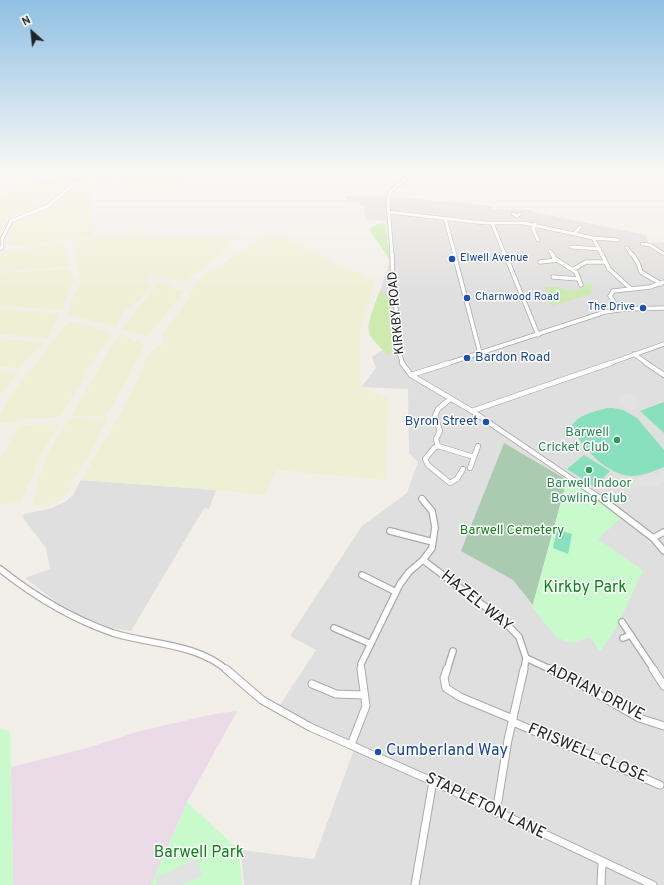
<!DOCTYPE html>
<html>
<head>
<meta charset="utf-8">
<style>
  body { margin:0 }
  #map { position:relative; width:664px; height:885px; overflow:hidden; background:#f2efe9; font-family:Overpass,sans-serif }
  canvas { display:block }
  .north { position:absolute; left:12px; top:12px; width:40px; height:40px; -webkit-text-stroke:3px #fff; paint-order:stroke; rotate:333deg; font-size:11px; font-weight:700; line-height:16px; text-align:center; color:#222 }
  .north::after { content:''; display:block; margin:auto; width:14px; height:18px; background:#222; clip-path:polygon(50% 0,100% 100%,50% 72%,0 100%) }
</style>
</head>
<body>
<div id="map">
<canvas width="664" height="885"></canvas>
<div class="north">N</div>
</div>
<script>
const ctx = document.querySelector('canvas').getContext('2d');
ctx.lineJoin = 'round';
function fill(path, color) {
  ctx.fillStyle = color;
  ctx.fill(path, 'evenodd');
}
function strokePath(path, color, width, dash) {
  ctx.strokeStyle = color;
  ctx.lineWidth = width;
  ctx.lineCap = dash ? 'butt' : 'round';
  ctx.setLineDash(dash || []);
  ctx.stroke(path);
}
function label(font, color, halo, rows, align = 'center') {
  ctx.font = font + ' Overpass,sans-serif';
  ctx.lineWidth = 3;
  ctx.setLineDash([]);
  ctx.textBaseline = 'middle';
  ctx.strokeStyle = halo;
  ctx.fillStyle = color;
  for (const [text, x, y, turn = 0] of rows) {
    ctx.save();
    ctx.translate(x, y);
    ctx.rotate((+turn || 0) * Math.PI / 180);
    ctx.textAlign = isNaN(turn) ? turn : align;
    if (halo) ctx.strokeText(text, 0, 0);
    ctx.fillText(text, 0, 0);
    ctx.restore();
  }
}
const residential = new Path2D(`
  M346,196H386L492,206L493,209L530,210L534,212L646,235L648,243L651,244L664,242V885H244L241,850L314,859L356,744L309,723L280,705L316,650L290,636L362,526L407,493L418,462L409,453L408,389L361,387L376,368L372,357L383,350L370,336L368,327L390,261L386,221L366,220L364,206L360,205V202L346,201Z
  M81,480L216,490L209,509L204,508L131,631L112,628L81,616L59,604L25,578L50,569L46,548L23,518L24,514L52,508L65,502L73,495Z`);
const industrial = new Path2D(`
  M237,711L187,802L151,885H13L11,767L87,748L140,731L214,714Z`);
const farmland = new Path2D(`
  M0,169H65L58,173L32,178L0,176Z
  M90,169H192L184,175L179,184L121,183L113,181L121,173L114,172L120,174L107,182L75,181Z
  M80,172H84L57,196L40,207L11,217L4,223L0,236V200L21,185L33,181Z
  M74,188L92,189L93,233L91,236L31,246H11L8,243L9,233L13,223L19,219L51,207Z
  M165,236H240L207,266L184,281L158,278L151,276L147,277V282L151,286L142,297L122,313L116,327L69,314L73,297L81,281L74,252L73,242L92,239Z
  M264,237H281L375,281L360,332L361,387L388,398L386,480L277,470L264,495L216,490L81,480L117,419L135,385L149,354L164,343L162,335L164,331L180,311L201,277Z
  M64,243L70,267L0,271V252Z
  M70,269L74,278L62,310L0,306V273Z
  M158,283L170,285L172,288L183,292L148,336L121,330Z
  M0,309L32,312L60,313L47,339L0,334Z
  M68,322L82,324L110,332L111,334L89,367L84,371L85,376L60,417L24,419L9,423L0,422V415L11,395Z
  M119,334L145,345L106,417L71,416Z
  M0,339L44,342L19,368L0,367Z
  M0,371L19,373L0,395Z
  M70,418L107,420L88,457L74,478L70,490L62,499L47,506L33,505L37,483L47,456L54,442Z
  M55,424L58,426L40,456L21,502L0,505V458L19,426L21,425Z`);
const grass = new Path2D(`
  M385,223L390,260L369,229L377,224Z
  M585,284H592L591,294L552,306L544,287H563L564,290C572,291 578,291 585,286Z
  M379,292L389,295L397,338L390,356C359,330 368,327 379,292Z`);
const cemetery = new Path2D(`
  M504,443L567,480L533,605L513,580L461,551Z`);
const park = new Path2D(`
  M567,480L603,501L622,517L598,539L643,570L616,629L600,652L590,637L571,643L556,637L532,607Z
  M0,728L10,732L13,885H0Z
  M187,802L239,850L242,885H151Z`);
const pitch = new Path2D(`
  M664,402V433L640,411Z
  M608,408H613L623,410L637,418L664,450V467C654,471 645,475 634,476C609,477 581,448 572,426C577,415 596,411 608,408Z
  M584,455L610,471L595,487L567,469Z
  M557,530L572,534L568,554L553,548Z`);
const parking = new Path2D(`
  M629,392L643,406L633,409H627L617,398Z
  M664,470V483L657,486H644L638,489L625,479L656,475Z
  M197,858L202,876L182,885H157L156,878Z`);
const minorFar4 = new Path2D(`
  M388,212L485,223H524L593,238L618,240
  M513,214L517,216L520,214
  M445,218L455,255
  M492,223L505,255
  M535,224L533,229L538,240
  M574,234L580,227
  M593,238L602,255
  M642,244L650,245L664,254
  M571,247L600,249
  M627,248L632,255
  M0,249L2,248V239L11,221L48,206L77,181
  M550,251L553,255
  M392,255L388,203L390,192L411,173L404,169`);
const minorFar3 = new Path2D(`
  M392,254L393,291L398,320V350L403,364
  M454,254L480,353
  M505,254L538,335
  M552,254L554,258L576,272L581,285
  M602,254L609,269L631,289
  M632,254L638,263L641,272L661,284
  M540,262L558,260
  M574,269L586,262H605
  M553,277L579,279
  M619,310L610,296L613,291L650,287L664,282
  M634,354L648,364
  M446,364L605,312L625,309L664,308
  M608,364L664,344`);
const minorFar2 = new Path2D(`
  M402,363L411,375L472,411L603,500
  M646,363L664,375
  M411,375L449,363
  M472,411L611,363
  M438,446L434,448L425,459L428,465L450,483L457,479L463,469
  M438,446L436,439L440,431L435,416L438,409L450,399
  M438,446L474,457L478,446
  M470,468L474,457
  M422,498L423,500`);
const minorFar1 = new Path2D(`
  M602,499L653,538L664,551
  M390,531L433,542
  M653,538L664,532
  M423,560L503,620L519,637L526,658L524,670
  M0,569C34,596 72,619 113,633C152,645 195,643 227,670
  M362,575L396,592
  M622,622L654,670
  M334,628L371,644
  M623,638L631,635
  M526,658L552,670
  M361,670V664L400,584L409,572L423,560L432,548L435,527L432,511L422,499
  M447,670L453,651`);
const minor = new Path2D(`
  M226,669L262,700L310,727L434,782L653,885
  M447,669L444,678L446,688L460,697L513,719
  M550,669L582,685L639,718L664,726
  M653,669L664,686
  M312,684L336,694L364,695
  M513,722L660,785
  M351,745L366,706L361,669
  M496,813L508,740L524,669
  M415,885L433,781
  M601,885L602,863`);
const markers = [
  [452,259,4,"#1a4fb4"],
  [467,298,4,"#1a4fb4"],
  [643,308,4,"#1a4fb4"],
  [467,358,4,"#1a4fb4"],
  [486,422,4,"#1a4fb4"],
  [617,440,4,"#2e9e5b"],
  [589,470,4,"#2e9e5b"],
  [378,752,4,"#1a4fb4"]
];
const farTransitnames = [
  ["Elwell Avenue",460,259],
  ["Charnwood Road",475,298],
  ["The Drive",635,308,"right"]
];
const streetNames = [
  ["KIRKBY ROAD",397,313,-95]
];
const transitNames = [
  ["Bardon Road",475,358],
  ["Byron Street",478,422,"right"]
];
const leisureNames = [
  ["Barwell",609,433],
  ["Cricket Club",609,448],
  ["Barwell Indoor",589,484,"center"],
  ["Bowling Club",589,499,"center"]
];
const parkNames = [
  ["Barwell Cemetery",512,531]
];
const nearParknames = [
  ["Kirkby Park",585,589],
  ["Barwell Park",199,854]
];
const nearStreetnames = [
  ["HAZEL WAY",476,602,39],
  ["ADRIAN DRIVE",595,693,27],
  ["FRISWELL CLOSE",587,754,23],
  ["STAPLETON LANE",485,807,26]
];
const nearTransitnames = [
  ["Cumberland Way",386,752]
];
fill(residential, '#e0dfdf');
fill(industrial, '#ebdbe8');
fill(farmland, '#eef0d5');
fill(grass, '#cdebb0');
fill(cemetery, '#aacbaf');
fill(park, '#c8facc');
fill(pitch, '#88e0be');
fill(parking, '#e2e2e2');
strokePath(minorFar4, '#a9a9a9', 4);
strokePath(minorFar3, '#a9a9a9', 5);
strokePath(minorFar2, '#a9a9a9', 6);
strokePath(minorFar1, '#a9a9a9', 8);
strokePath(minor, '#a9a9a9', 9);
strokePath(minorFar4, '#fff', 3);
strokePath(minorFar3, '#fff', 3.5);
strokePath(minorFar2, '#fff', 4.5);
strokePath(minorFar1, '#fff', 5.5);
strokePath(minor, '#fff', 7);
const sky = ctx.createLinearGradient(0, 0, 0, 293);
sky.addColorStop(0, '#8fc0e4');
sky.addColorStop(0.58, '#f9f8f5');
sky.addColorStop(1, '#f9f8f500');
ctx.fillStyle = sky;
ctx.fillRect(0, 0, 664, 293);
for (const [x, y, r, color] of markers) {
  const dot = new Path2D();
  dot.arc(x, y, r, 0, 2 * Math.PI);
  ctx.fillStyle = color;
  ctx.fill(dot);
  strokePath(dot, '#fff', 1.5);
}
label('11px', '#164399', '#fff', farTransitnames, 'left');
label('13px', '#222', '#fff', streetNames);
label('13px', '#164399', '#fff', transitNames, 'left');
label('13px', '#27864d', '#fff', leisureNames, 'right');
label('13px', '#0c8416', '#fff', parkNames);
label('16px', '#0c8416', '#fff', nearParknames);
label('16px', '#222', '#fff', nearStreetnames);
label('16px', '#164399', '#fff', nearTransitnames, 'left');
</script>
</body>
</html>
